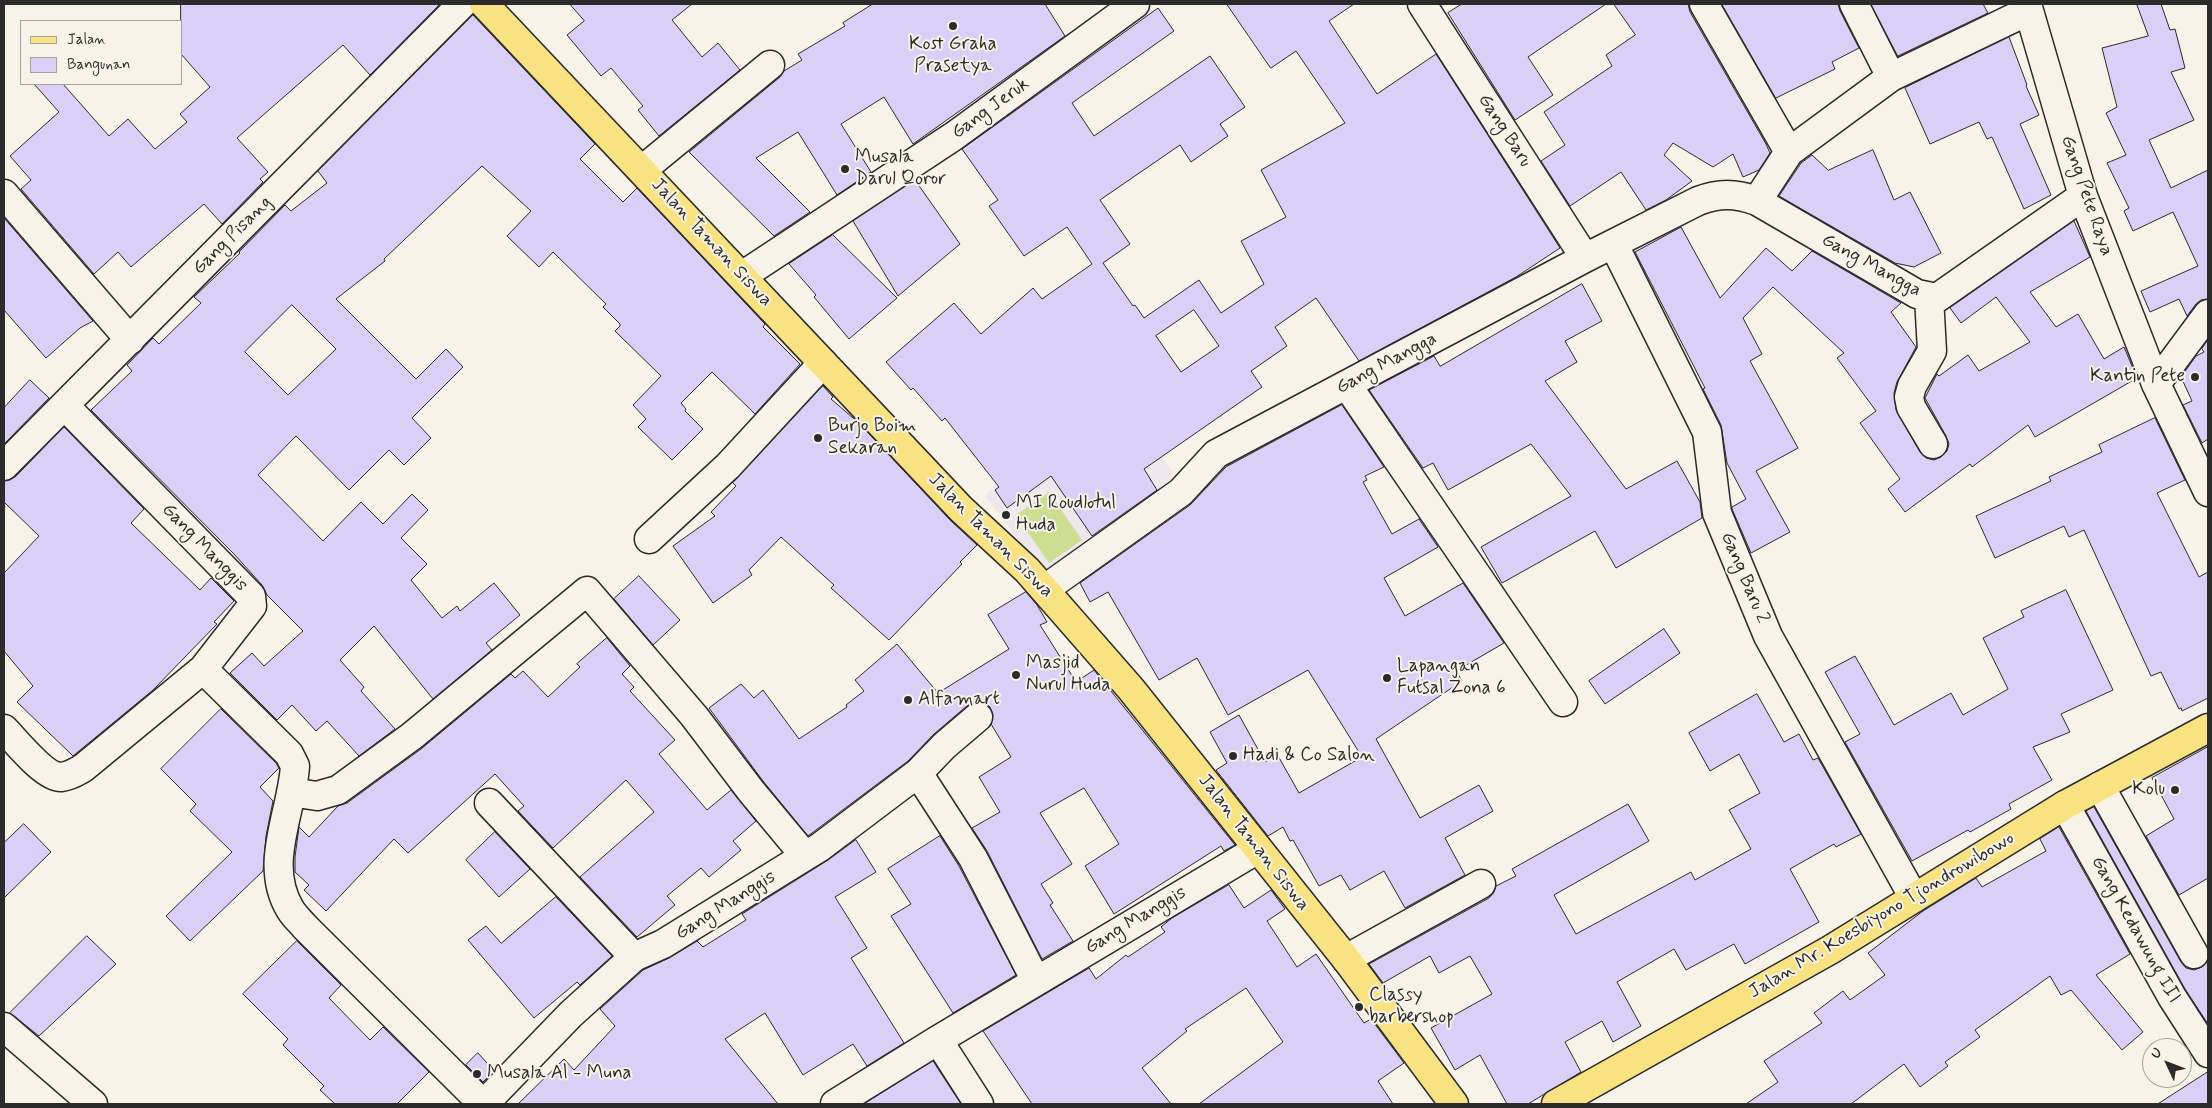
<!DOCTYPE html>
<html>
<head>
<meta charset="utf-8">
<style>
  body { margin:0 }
  #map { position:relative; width:2212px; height:1108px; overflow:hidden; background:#f7f3e8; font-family:Mynerve,sans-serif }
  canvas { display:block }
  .frame { position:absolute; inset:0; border:5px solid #2b2b2b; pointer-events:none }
  .legend { position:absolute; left:20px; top:20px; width:162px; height:65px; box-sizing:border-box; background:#f7f3e8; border:1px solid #a5a39c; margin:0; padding:6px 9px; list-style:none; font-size:15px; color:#2b2b2b }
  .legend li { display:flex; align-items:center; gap:10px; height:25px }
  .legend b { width:25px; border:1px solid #a5a39c }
  .north { position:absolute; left:2142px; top:1038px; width:50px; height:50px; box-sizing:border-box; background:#f7f3e8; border:1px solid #a5a39c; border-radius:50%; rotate:313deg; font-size:14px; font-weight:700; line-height:20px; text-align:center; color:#2b2b2b }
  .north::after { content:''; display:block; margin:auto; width:18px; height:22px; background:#2b2b2b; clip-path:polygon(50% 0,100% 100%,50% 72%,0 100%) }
</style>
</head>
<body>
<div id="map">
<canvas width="2212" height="1108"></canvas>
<div class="frame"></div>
<ul class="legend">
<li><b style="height:6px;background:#f8e281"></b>Jalan</li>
<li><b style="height:14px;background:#dacff7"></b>Bangunan</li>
</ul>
<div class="north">U</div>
</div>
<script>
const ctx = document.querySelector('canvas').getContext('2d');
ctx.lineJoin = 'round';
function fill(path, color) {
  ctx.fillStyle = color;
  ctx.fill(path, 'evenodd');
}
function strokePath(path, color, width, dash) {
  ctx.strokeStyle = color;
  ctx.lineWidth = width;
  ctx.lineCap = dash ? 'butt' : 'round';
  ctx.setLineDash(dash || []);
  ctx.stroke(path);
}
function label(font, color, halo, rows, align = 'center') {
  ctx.font = font + ' Mynerve,sans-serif';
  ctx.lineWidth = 4;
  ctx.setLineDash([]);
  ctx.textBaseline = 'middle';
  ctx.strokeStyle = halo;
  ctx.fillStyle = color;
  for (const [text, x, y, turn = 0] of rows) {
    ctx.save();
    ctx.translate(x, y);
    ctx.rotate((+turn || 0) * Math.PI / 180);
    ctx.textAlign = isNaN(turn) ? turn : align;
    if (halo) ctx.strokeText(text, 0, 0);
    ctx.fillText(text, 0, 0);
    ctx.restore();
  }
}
const built = new Path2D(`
  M1119,397L1174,473L1149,509L1047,580L985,495L1050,443Z`);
const green = new Path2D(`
  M1049,492L1082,540L1049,563L1016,515Z`);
const building = new Path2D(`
  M181,4H440L370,75L343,45L237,138L268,172L260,179L263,182L222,224L204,204L131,267L118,252L94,274L21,189L31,180L10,156L59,112L34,84H63L109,136L128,119L155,149L187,122L180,114L210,87L181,54Z
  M570,4H692L672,20L702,57L718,43L740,70L659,136L638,110L643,106L611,68L601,76L567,35L584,21Z
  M873,4H1045L1065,36L913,144L884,97L841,124L871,172L837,195L798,132L756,158L810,212L774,236L689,152L780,77L784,71L802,60L798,54L845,26L843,23Z
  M1227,4H1354L1329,21L1377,94L1436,54L1560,248L1516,277L1359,361L1316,298L1275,327L1287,346L1251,371L1262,387L1144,469L1157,490L1092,536L1051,476L1007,508L995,490L999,487L945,418L942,421L913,388L911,390L886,362L954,303L981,334L1033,288L1042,299L1092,264L1067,227L1024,256L989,206L998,200L962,149L1158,8L1174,31L1072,103L1094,136L1210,56L1245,107L1220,124L1228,136L1191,162L1180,145L1100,200L1130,244L1103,263L1133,306L1135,305L1144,318L1199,280L1221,313L1264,284L1241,241L1286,217L1261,170L1345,123L1296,51L1271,68ZM1194,310L1219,346L1181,372L1156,336Z
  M1462,4H1606L1528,57L1553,95L1515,120L1448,13Z
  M1614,4H1688L1690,12L1766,144L1770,153L1759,170L1743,177L1733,154L1713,167L1673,143L1664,155L1692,181L1666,200L1646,210L1621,172L1570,206L1541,161L1565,145L1544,112L1612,66L1606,55L1635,35Z
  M1722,4H1838L1840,11L1859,48L1832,62L1835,69L1776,98Z
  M1871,4H1983L1988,13L1898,56Z
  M2137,4H2161L2170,30L2175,29L2185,68L2171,72L2194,120L2149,140L2171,188L2208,170V299L2201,300L2196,304L2187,316L2179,299L2150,312L2141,291L2198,266L2173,212L2133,231L2124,211L2129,208L2107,163L2126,155L2106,113L2117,107L2102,48L2148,36Z
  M473,15L595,144L580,159L623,202L637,188L765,324L763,327L800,364L755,414L712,372L681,403L686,409L685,411L703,429L672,460L638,427L646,419L633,405L661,376L615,331L620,326V324L603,307L606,304L553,252L539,267L507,236L531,211L482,166L384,259L385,261L336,299L416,379L446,349L463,367L412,418L431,438L404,465L389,450L349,490L296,436L258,475L323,541L361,502L383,524L412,494L428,510L401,538L427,564L411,580L442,618L457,606L460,611L494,583L520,615L486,643L492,650L433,699L374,626L340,660L364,687L361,691L395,729L359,756L327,721L316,731L292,705L277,720L230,673L252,653L264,666L303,631L267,595L262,585L234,554L91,410L132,371L127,365L153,338L159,344L201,303L194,297L240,253L239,252L285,205L291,211L327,183L318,171ZM292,305L336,349L288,395L245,352Z
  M2009,37L2027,85L2026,86L2039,115L2020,124L2051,195L2024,209L1992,137L1987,139L1979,122L1930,144L1905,88Z
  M1873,150L1894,200L1910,192L1941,253L1914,267L1895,263L1779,196L1801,163L1812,155L1828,170Z
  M915,180L960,244L898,296L853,221Z
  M4,218L93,321L80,328L46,358L4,310Z
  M2074,221L2090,257L2030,292L2056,327L2078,314L2104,359L2124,347L2137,378L2035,437L2028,425L1972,467L1970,464L1905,512L1888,489L1900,479L1860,423L1876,411L1837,358L1844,353L1773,287L1743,318L1762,354L1750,361L1798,448L1756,471L1790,532L1751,553L1732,509V507L1746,499L1727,463L1721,425L1703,389L1705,388L1635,252L1681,227L1720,298L1766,248L1792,271L1812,251L1901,303L1891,312L1916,347L1897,382L1894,393L1896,410L1920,452L1926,458L1934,460L1941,457L1947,451L1949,444L1946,436L1925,398L1937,374L1939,376L1968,355L1979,371L2030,342L1996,297L1961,323L1950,308Z
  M833,235L897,298L849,339L814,297L816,295L789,264Z
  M1582,284L1602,321L1565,341L1577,362L1545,381L1626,489L1677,461L1700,502L1702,518L1616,568L1595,531L1502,583L1481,547L1571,496L1531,444L1448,490L1433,463L1423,468L1369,390L1434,356L1440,366Z
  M2208,340V439L2202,443L2183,405L2192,401L2181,377L2196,356L2204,352L2202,349Z
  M30,380L49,398L4,444V408Z
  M823,386L833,397L831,399L860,424L950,520L977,545L960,562L962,564L889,640L831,588L834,585L781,537L749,570L752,575L713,603L673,546L715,516L711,512L736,486L733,483Z
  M1342,405L1384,467L1365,476L1367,480L1363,482L1392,534L1419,519L1438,547L1384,578L1405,616L1463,583L1504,643L1456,671L1462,681L1376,739L1420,818L1479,785L1493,811L1445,838L1465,875L1405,908L1384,871L1350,890L1341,875L1319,886L1293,840L1290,841L1283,827L1268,836L1216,770L1227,763L1210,732L1239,715L1265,762L1277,754L1299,793L1362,757L1308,670L1228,715L1197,658L1159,680L1108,592L1090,602L1080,583L1190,505L1226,467Z
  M2155,418L2185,480L2157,493L2199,577L2208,572V698L2182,711L2181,708L2179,709L2161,672L2151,676L2084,530L2069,537L2064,526L1995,558L1976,516L2051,481L2049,477L2102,452L2099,445Z
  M64,427L144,509L131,523L200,590L211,578L234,601L214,622L217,624L153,690L73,756L17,702L33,686L4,651V573L39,536L4,502V481L15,477Z
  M639,576L680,620L653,645L614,599Z
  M2066,590L2113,690L2061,714L2070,732L2033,747L2052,780L2009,804L2011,809L1970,832L1968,830L1912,861L1845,742L1860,734L1825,672L1855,656L1894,725L1951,693L1963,715L2008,689L1983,638L2024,617L2021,611Z
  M1026,592L1037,605L1047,622L1040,625L1076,682L1094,670L1235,845L1224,851L1221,846L1114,914L1085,866L1119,844L1084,788L1040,813L1072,864L1041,884L1053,903L1050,905L1073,941L1042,959L987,851L972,828L1000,812L979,777L1011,757L991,724L993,715L990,707L983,702H976L968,705L934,734L908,761L808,836L763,781L709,708L741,684L754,698L763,690L799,739L847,707L846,705L864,691L855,680L897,644L938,693L1009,649L988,615Z
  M1664,629L1680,653L1605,704L1589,681Z
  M607,638L630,666L622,674L634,687L630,691L675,740L659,754L707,810L731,790L756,821L733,841L741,850L709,877L701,868L667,896L675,905L637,937L580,877L654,812L626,780L553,848L518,811L524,806L495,774L408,853L394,839L326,911L304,890L309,885L295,872V857L299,827L309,837L338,806L347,803L421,749L511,674L515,678L523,671L548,697L580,667L577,664Z
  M1757,694L1784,742L1799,734L1813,760L1818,758L1861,834L1836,847L1834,844L1790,869L1819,922L1745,964L1734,944L1686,970L1674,949L1617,982L1641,1026L1613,1042L1602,1021L1565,1042L1581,1072L1528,1104H1507L1480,1055L1455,1070L1431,1028L1492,994L1470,956L1439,973L1430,956L1383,983L1369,964L1489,898L1494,892L1496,886L1516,876L1512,869L1628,804L1649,841L1554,895L1576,934L1691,872L1695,880L1751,849L1729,810L1760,793L1739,754L1710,771L1689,733Z
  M221,709L276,763L279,768L260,787L273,801L266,836L263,871L190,941L166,916L232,852L190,811L196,804L161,769Z
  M2208,747V878L2179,895L2146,836L2174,819L2152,778Z
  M2094,807L2181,962L2186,968L2194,970L2202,967L2208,959V1024L2185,989L2086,811Z
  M24,824L51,852L4,898V843Z
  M2059,827L2130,954L2096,975L2143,1032L2122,1050L2071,990L2061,995L2050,976L1975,1030L1980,1037L1945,1062L1948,1066L1920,1087L1904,1064L1851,1104H1746L1778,1082L1764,1061L1822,1023L1814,1013L1843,991L1850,1000L1885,975L1868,953L1923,911L1976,878L1982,887L2046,851L2040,839Z
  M495,832L530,869L499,897L466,860Z
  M940,836L959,866L1016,975L953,1013L891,916L911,904L888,869Z
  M856,840L876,872L835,897L867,948L851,958L904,1043L867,1066L853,1044L803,1075L765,1013L725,1039L778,1104H518L564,1059L574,1070L615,1026L600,1009L643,970L669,958L697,941L703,947L746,920L742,914L828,860Z
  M1229,885L1244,908L1271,890L1285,909L1267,921L1297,967L1316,954L1364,1023L1371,1019L1404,1063L1378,1081L1393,1104H1199L1283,1042L1246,988L1185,1029L1187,1031L1142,1068L1171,1104H1032L983,1031L1089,968L1096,979L1126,955L1128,957L1165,932L1161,927L1172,918Z
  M556,897L612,956L580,985L577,982L534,1018L468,940L486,926L501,943Z
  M87,936L116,964L39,1036L10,1013Z
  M297,941L341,985L329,998L370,1040L383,1027L429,1072L397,1104H335L320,1090L324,1086L283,1045L288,1039L243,994Z
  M478,1053L494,1071L483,1082L466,1065Z
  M933,1061L961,1104H864Z
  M2208,1072V1104H2158Z`);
const minor = new Path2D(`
  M1422,4L1585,258
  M1704,4L1789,152
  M1854,4L1891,77
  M2027,4L2083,196L2156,384L2208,492
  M642,170L770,65
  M4,194L130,340
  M1757,201L1789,152L1891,77L2028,11
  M1614,245L1707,432L1717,513L1768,636L1914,898
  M742,276L954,136L1135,4
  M1929,297L1932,351L1912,386L1909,397L1911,407L1933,444
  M2156,384L2208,314
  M1347,385L1563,702
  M65,406L251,596L252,606L203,669L289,754L295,766C292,813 263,864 290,909C294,916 300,921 305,927L483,1104
  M4,466L462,4
  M649,539L728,466L823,363
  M1045,589L1181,492L1216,454L1585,258L1698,201C1719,193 1735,193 1757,201L1917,294L1937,298L2083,196
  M4,729C16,741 44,777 61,777C70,776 76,772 83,768L203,669
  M918,773L973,858L1036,981
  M2100,786L2194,954
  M291,792L317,796L338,790L412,736L587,591L694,716L751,791L805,856
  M489,803L634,957
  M2065,805L2172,997L2208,1053
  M1346,959L1481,884
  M4,1027L93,1104
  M938,1040L979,1104
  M484,1104L571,1014L634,957L663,944L820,847L918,773L944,746L978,717
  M835,1104L938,1040L1258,849`);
const major = new Path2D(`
  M484,4L961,509L1027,570L1131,689L1346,959L1454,1104
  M1556,1104L1830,950L2065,805L2208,728`);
const markers = [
  [953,26,5,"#2b2b2b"],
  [845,169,5,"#2b2b2b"],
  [2195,377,5,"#2b2b2b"],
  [818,438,5,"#2b2b2b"],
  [1006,515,5,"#2b2b2b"],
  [1016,675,5,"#2b2b2b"],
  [1387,678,5,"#2b2b2b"],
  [908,700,5,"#2b2b2b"],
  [1233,756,5,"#2b2b2b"],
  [2175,790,5,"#2b2b2b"],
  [1359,1007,5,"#2b2b2b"],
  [477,1074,5,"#2b2b2b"]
];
const poiNames = [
  ["Kost Graha",953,45,"center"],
  ["Prasetya",953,67,"center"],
  ["Musala",855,158],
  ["Darul Qoror",855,180],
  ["Kantin Pete",2185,377,"right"],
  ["Burjo Boim",828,427],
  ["Sekaran",828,449],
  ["MI Roudlotul",1016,504],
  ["Huda",1016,526],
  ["Masjid",1026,664],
  ["Nurul Huda",1026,686],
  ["Lapangan",1397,667],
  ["Futsal Zona 6",1397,689],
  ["Alfamart",918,700],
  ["Hadi & Co Salon",1243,756],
  ["Kolu",2165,790,"right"],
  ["Classy",1369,996],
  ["barbershop",1369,1018],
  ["Musala Al - Muna",487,1074]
];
const streetNames = [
  ["Gang Jeruk",991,109,-36],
  ["Gang Baru",1504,131,57],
  ["Gang Pete Raya",2086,196,71],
  ["Gang Pisang",233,236,-45],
  ["Jalan Taman Siswa",711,243,47],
  ["Gang Mangga",1871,266,29],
  ["Gang Mangga",1387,364,-28],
  ["Jalan Taman Siswa",990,536,45],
  ["Gang Manggis",204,548,46],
  ["Gang Baru 2",1744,578,67],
  ["Jalan Taman Siswa",1253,843,52],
  ["Gang Manggis",726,906,-32],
  ["Jalan Mr. Koesbiyono Tjondrowibowo",1882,916,-31],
  ["Gang Manggis",1136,921,-31],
  ["Gang Kedawung III",2135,930,61]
];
fill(built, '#eee8ec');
fill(green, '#cdde92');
fill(building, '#dacff7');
strokePath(building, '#2b2b2b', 1);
strokePath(minor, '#2b2b2b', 31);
strokePath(major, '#2b2b2b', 31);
strokePath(minor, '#f7f3e8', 28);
strokePath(major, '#f8e281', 28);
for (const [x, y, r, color] of markers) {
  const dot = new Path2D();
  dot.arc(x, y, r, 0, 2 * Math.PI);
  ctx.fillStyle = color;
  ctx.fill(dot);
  strokePath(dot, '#f7f3e8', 2);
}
label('19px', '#2b2b2b', '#f7f3e8', poiNames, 'left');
label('19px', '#2b2b2b', '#f7f3e8', streetNames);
</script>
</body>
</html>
